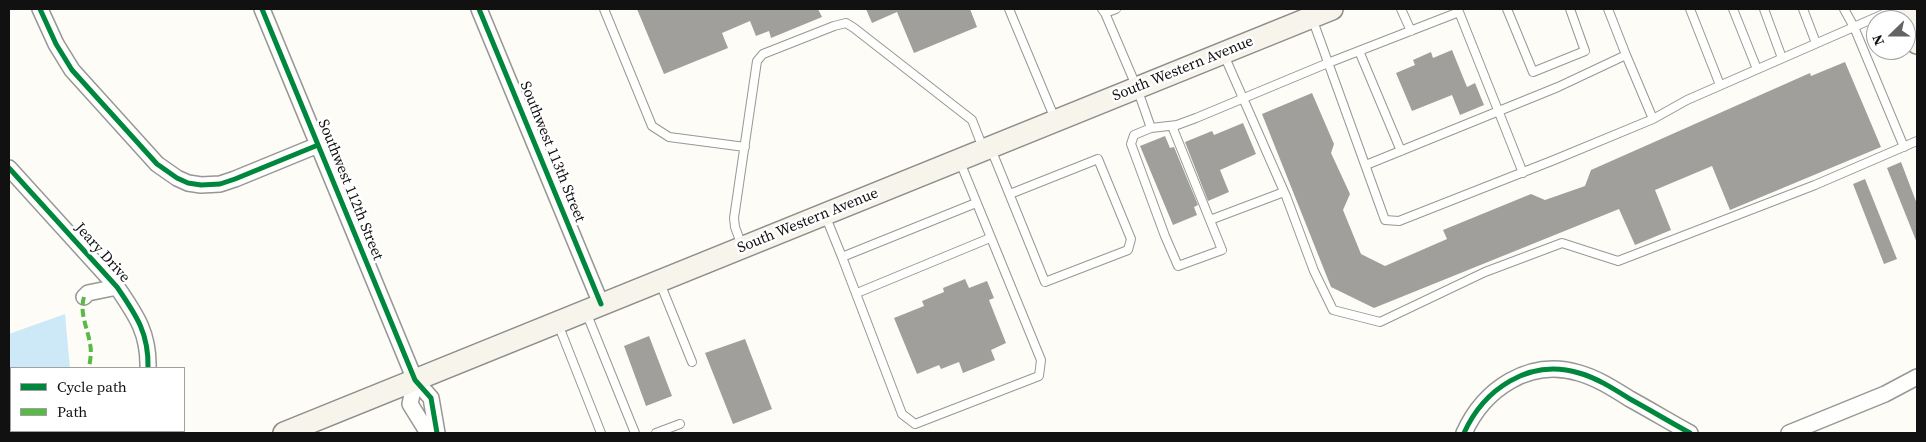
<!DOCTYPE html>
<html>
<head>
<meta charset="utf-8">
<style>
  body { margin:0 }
  #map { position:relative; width:1926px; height:442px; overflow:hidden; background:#fdfcf7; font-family:"Source Serif 4",serif }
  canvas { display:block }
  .frame { position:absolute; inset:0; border:10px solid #111; pointer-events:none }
  .legend { position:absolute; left:10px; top:367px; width:175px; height:65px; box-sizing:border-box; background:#fff; border:1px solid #a0a0a0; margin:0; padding:6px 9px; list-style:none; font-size:15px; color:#111 }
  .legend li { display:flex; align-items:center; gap:10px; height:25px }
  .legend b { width:25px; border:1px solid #a0a0a0 }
  .north { position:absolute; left:1866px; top:10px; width:50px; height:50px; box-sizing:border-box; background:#fff; border:1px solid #a0a0a0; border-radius:50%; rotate:248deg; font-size:14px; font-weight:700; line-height:20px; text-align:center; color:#111 }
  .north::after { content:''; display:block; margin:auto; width:18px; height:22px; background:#646362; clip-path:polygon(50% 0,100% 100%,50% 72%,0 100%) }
</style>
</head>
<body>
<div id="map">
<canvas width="1926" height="442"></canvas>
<div class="frame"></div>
<ul class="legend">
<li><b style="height:6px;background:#00873e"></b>Cycle path</li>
<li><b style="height:6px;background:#58b947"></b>Path</li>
</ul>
<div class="north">N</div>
</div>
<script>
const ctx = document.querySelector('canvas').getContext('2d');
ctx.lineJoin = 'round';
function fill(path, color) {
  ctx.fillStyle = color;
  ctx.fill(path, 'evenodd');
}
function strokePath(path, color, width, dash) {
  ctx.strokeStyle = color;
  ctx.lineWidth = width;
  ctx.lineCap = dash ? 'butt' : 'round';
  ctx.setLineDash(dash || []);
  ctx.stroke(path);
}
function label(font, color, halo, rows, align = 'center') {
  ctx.font = font + ' "Source Serif 4",serif';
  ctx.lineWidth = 5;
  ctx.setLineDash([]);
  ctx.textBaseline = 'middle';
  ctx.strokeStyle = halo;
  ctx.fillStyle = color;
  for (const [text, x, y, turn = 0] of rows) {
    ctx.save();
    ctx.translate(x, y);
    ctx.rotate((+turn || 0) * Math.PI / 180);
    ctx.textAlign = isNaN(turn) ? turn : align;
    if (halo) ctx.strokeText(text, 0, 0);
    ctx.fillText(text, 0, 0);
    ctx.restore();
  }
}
const water = new Path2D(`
  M65,314L70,368H11V431H61L60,433H9V334Z`);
const building = new Path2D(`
  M637,9H818L822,17L771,38L769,31L756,36L750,21L722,33L728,48L664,74Z
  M866,9H970L977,27L914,53L897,12L872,23Z
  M1452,50L1467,87L1475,83L1484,105L1460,115L1452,95L1412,111L1396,73L1415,65L1413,60L1431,52L1433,58Z
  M1845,62L1881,147L1730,210L1712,166L1655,190L1671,230L1635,245L1619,209L1374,308L1331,287L1262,114L1312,93L1334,144L1331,153L1350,194L1343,210L1361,254L1385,266L1447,239L1443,230L1531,194L1545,200L1585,186L1591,170L1810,73L1811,76Z
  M1243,123L1256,154L1220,170L1229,192L1208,201L1185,142L1212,131L1214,135Z
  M1165,136L1170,148L1174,147L1198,205L1194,207L1197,215L1173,225L1140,146Z
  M1901,162L1917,204V243L1887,168Z
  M1865,179L1897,259L1884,264L1853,184Z
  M965,279L969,288L987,281L994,298L989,300L1006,343L991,350L995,360L963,373L959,362L941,369L939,365L917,374L894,318L924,306L922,301L944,292L943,288Z
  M649,336L672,396L646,406L624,346Z
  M745,339L772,409L733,424L705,353Z`);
const service = new Path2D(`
  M604,9L652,126L669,137L745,147
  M1009,9L1055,119
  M1102,9L1105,13L1116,9
  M1401,9L1411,31
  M1507,9L1533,72L1585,51L1570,9
  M1690,9L1720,85
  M1733,9L1757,69
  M1764,9L1782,58
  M1803,9L1816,43
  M1844,9L1854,27L1904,147
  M1105,13L1137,88L1151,128L1177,125L1196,118L1328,63L1459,12L1523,173
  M1312,18L1385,220L1399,221L1554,160L1653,119L1687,100L1895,9
  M1359,51L1401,151
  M1224,55L1286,196L1314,271L1333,310L1380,322L1485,272L1562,243L1618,261L1815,185L1917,141
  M1626,55L1653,119
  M1151,128L1134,135L1131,144L1165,236L1178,266L1222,250L1172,126
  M991,149L1045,282L1128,250L1131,239L1098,159L1010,194
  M960,162L1041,360L1039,376L915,424L902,414L842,257L976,203
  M1366,165L1558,87L1626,55L1608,9
  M825,215L842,257
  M1210,220L1284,192
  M742,246L735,227L734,218L757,61L763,54L834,26L846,23L854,28L972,120L983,148
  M660,283L692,362
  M857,293L990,238
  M586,312L635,433
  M558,324L601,433
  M656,433L680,424`);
const minor = new Path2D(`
  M40,9L56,44L72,70L157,164L177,178L188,183L201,185L220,184L235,179L318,145
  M262,9L415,380L431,398L437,433
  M479,9L601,304
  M9,168L117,287C136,315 149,333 148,368
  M84,297L88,293L117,287
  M415,380L410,404L428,433
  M140,433V431
  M1464,433C1484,389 1529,358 1579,373C1597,378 1614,389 1630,399C1650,410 1670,422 1690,433
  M1789,433L1885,394L1917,377`);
const secondary = new Path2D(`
  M1904,9L1917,43
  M284,433L1332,9`);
const quiet = new Path2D(`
  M84,297C79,313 88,329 90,344C92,352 90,361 89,368
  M73,433L74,431`);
const cycleway = new Path2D(`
  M40,9L56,44L72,70L157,164L177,178L188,183L201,185L220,184L235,179L318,145
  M262,9L415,380L431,398L437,433
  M479,9L601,304
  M9,168L117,287C136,315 149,333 148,368
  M1464,433C1484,389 1529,358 1579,373C1597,378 1614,389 1630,399C1650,410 1670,422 1690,433`);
const streetNames = [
  ["South Western Avenue",1183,69,-22],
  ["Southwest 113th Street",552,152,68],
  ["Southwest 112th Street",350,190,68],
  ["South Western Avenue",808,221,-22],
  ["Jeary Drive",102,253,48]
];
fill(water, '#cde8f7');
fill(building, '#a19f9c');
strokePath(service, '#979795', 10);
strokePath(minor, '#979795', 18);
strokePath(secondary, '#8e8d8b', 24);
strokePath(service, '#fffffe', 8);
strokePath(minor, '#fffffe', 15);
strokePath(secondary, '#f6f4eb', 21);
strokePath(quiet, '#58b947', 4, [8, 4]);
strokePath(cycleway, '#00873e', 5);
label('15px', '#111', '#fff', streetNames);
</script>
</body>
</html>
